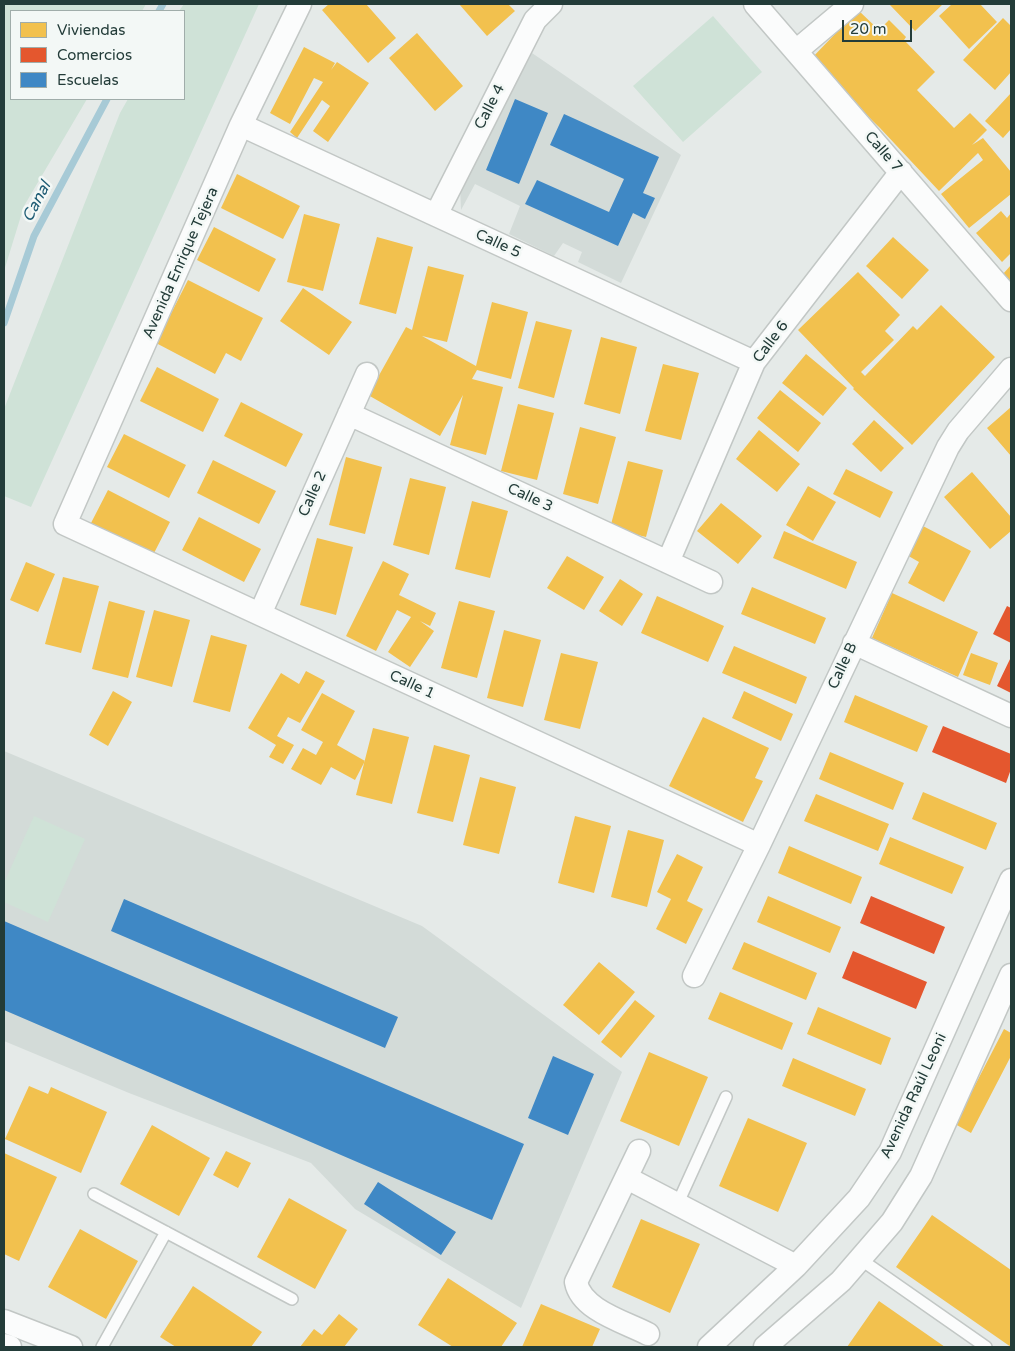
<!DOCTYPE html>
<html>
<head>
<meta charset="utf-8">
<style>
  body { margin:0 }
  #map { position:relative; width:1015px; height:1351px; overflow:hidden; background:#e5eae8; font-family:"Varela Round",sans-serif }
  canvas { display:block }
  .frame { position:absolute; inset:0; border:5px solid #233c39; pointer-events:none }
  .legend { position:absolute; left:10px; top:10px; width:175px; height:90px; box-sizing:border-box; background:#f3f8f6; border:1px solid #a0adaa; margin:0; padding:6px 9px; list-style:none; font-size:15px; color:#233c39 }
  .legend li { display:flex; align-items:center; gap:10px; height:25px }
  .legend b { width:25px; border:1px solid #a0adaa }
  .scale { position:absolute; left:842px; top:20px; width:70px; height:22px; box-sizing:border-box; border:2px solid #233c39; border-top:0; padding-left:6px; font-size:15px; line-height:18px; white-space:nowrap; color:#233c39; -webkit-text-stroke:4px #f3f8f6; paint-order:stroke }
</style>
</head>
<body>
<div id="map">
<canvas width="1015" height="1351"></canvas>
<div class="frame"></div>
<ul class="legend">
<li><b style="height:14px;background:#f2c14e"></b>Viviendas</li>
<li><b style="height:14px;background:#e4572e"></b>Comercios</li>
<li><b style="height:14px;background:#3f88c5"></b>Escuelas</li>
</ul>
<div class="scale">20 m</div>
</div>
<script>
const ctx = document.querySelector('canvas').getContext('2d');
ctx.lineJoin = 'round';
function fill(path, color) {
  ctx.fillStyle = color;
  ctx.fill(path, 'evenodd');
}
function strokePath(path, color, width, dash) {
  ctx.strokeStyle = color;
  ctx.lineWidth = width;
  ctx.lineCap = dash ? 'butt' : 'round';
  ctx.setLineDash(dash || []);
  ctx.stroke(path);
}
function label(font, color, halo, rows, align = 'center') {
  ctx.font = font + ' "Varela Round",sans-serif';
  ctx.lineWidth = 5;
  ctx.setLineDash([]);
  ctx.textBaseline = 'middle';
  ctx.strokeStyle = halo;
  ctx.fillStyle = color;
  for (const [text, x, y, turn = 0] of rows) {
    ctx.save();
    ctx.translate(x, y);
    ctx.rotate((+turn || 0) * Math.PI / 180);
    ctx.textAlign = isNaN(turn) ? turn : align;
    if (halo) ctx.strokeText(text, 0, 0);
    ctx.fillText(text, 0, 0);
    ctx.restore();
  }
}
const built = new Path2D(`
  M532,53L681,155L621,283L578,262L582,252L563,243L554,256L509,234L520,206L475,184L461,210L460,184Z
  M4,751L422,926L622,1072L521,1308L355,1209L311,1163L129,1093L4,1041Z`);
const green = new Path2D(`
  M4,4H146L142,11H11V99H87L24,206L4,271Z
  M184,4H259L31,507L4,496V409L120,113L128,99H184V11H179Z
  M713,16L762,72L683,142L633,86Z
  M34,816L85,839L48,922L4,902V883Z`);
const homes = new Path2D(`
  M329,4H366L396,38L368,63L322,10Z
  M459,4H508L515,11L487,36Z
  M889,4H943L915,31Z
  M952,4H980L997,22L969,49L939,16Z
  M858,10L879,30L889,20L906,37L904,40L935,72L917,90L954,128L970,113L987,130L972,145L983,138L1011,172V194L969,228L941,194L983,160L978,153L939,191L880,128L810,60Z
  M1003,18L1011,26V72L995,90L963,60Z
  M417,33L463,86L435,111L389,58Z
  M304,47L335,63L331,70L337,62L369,83L328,142L313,131L330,106L322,100L297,138L290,132L323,82L314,78L290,124L270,113Z
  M1011,93V129L1003,138L985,121Z
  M237,174L300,206L283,239L221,208Z
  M1001,211L1007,218L1011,213V253L1002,262L976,233Z
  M304,214L340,224L323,291L287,282Z
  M214,227L276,259L259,292L197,260Z
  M377,237L413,247L396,314L359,304Z
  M893,237L929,270L902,299L866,266Z
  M1011,265V282L1003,274Z
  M428,266L464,275L447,342L422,336L476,366L492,302L528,312L511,379L477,370L472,379L503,387L486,455L450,445L463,395L440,436L368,395L406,327L412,330Z
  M858,272L900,315L885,331L894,340L861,372L865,376L913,326L917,330L941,305L995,357L912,445L853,389L854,388L798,330Z
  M188,280L263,318L241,361L226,353L215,374L156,343Z
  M303,288L352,322L329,355L280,321Z
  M536,321L572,330L554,398L518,388Z
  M601,337L637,347L620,414L584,404Z
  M806,354L847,388L823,416L782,383Z
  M663,364L699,373L681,440L645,431Z
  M157,367L219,399L203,432L140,401Z
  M780,390L821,423L798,452L757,418Z
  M241,402L303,434L286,467L224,436Z
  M518,404L554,413L537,480L501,471Z
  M1011,407V456L987,428Z
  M874,420L904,448L881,472L852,444Z
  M580,427L616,437L598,504L563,494Z
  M759,430L800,464L777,492L736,459Z
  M124,434L186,465L169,498L107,467Z
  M346,457L382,467L365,534L329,525Z
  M213,460L276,491L259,524L197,493Z
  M628,461L663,470L646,537L610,528Z
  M846,469L893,492L880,518L833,494Z
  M972,472L1011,517V531L990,549L944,497Z
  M410,478L446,487L429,555L393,545Z
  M808,486L836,502L813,541L786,525Z
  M108,490L170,522L153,555L91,523Z
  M472,501L508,511L490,578L455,569Z
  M721,503L762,536L738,564L697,531Z
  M199,517L261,549L244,582L182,550Z
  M921,525L971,551L944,602L908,583L919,562L905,554Z
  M784,531L857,562L846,589L773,558Z
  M317,538L353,547L336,615L300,605Z
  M567,556L604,577L584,610L547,588Z
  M383,561L409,574L399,595L436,613L430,626L420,621L434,631L410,667L388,652L411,617L397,610L376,651L346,636Z
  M26,562L55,574L38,612L10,600Z
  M63,577L99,586L81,653L45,644Z
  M620,579L643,594L622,626L599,611Z
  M752,587L826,618L815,644L741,614Z
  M892,593L978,632L958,677L872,638Z
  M657,596L724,626L708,662L641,633Z
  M109,601L145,611L128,678L92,669Z
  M459,601L495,611L477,678L441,668Z
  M154,610L190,620L172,687L136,677Z
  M504,630L541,640L523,707L487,698Z
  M211,635L247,645L230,712L193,702Z
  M734,646L807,677L796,704L722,673Z
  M561,653L598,662L580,729L544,720Z
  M971,653L998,663L990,685L963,675Z
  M306,671L325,681L300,723L288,717L277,736L294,745L283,764L269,757L276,745L248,728L281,673L299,684Z
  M113,691L132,702L108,746L89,735Z
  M744,691L793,714L781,741L732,718Z
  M322,693L355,711L337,745L365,761L355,780L331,767L321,785L291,769L303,748L316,755L323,742L301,730Z
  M855,695L928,726L917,752L844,722Z
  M703,717L769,748L755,778L763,781L743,822L669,786Z
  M373,728L409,737L392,804L356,795Z
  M434,745L470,755L453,822L417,813Z
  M830,752L904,783L893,810L819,779Z
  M480,777L516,787L499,854L463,845Z
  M923,792L997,823L986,850L912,819Z
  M816,794L889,824L878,851L804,821Z
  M575,816L611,826L594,893L558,883Z
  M628,830L664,840L647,907L611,897Z
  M890,837L964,867L952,894L879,864Z
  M789,846L862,877L851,904L778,873Z
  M677,854L703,867L687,901L703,909L686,944L656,929L671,899L657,892Z
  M768,896L841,927L830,953L757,922Z
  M744,942L817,973L806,1000L732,969Z
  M599,962L635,992L599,1035L563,1005Z
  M720,992L793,1023L782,1050L708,1019Z
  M635,1000L655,1016L621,1058L601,1042Z
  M818,1007L891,1038L881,1065L807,1034Z
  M1004,1029L1011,1033V1056L971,1133L955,1124Z
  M649,1052L708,1077L679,1146L620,1121Z
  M793,1058L866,1089L855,1116L782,1086Z
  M29,1086L48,1094L51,1087L107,1112L81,1173L5,1139Z
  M748,1118L807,1143L778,1212L719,1186Z
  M152,1125L210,1158L179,1216L120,1184Z
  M226,1151L251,1163L238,1188L213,1175Z
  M4,1153L57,1177L19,1261L4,1254Z
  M289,1198L347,1230L315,1289L257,1257Z
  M932,1215L1011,1270V1347L896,1267Z
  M641,1219L700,1244L670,1313L612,1287Z
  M80,1229L138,1261L106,1319L48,1287Z
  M448,1278L517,1323L501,1347H453L418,1325Z
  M193,1286L262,1332L251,1347H176L160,1337Z
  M879,1301L945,1347H847Z
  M541,1304L600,1329L592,1347H522Z
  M339,1314L358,1329L344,1347H300L314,1329L322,1335Z`);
const shops = new Path2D(`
  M1007,606L1011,608V643L993,634Z
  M1011,657V693L997,686Z
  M943,726L1011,754V769L1006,783L932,752Z
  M871,896L945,927L934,954L860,923Z
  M853,951L927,982L916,1009L842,978Z`);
const schools = new Path2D(`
  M515,99L548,113L519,184L486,170Z
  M564,114L659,157L643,193L655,198L645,219L633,213L618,246L525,204L537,180L609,212L624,179L550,145Z
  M124,899L398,1017L385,1048L111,931Z
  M4,921L524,1144L492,1220L4,1010Z
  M553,1056L594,1074L568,1135L528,1118Z
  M378,1182L456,1232L441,1255L364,1204Z`);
const stream = new Path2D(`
  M159,11L163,4
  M4,323L34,236L107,99`);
const service = new Path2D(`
  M94,1194L292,1299
  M677,1205L726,1097
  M860,1259L986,1347
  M102,1347L166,1232`);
const minor = new Path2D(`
  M300,4L241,125L65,524L759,845
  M755,4L1011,300
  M796,51L852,4
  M241,125L754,362
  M436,215L535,20L551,4
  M349,414L711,582
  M668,562L754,362L901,172
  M260,614L367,374
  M854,643L1011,716
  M694,976L759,845L948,447L958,431L1011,369
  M639,1151L576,1282C581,1310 625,1322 648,1334
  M627,1178L796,1266
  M4,1321L71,1347
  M4,1345L10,1347
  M709,1347L796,1266L859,1198L890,1152L1011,880
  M765,1347L841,1281L892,1222L921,1176L1011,975`);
const streetNames = [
  ["Calle 4",490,107,-63],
  ["Calle 7",883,152,49],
  ["Calle 5",498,244,25],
  ["Avenida Enrique Tejera",181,263,-66],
  ["Calle 6",771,342,-53],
  ["Calle 2",313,494,-66],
  ["Calle 3",530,498,25],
  ["Calle B",843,666,-65],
  ["Calle 1",412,685,25],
  ["Avenida Raúl Leoni",914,1096,-65]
];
const waterNames = [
  ["Canal",37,202,-62]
];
fill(built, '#d3dbd8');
fill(green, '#cfe2d7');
fill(homes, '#f2c14e');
fill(shops, '#e4572e');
fill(schools, '#3f88c5');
strokePath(stream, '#a7cad6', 7);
strokePath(service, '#c2c7c5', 14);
strokePath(minor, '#c2c7c5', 25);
strokePath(service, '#fbfcfc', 11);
strokePath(minor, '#fbfcfc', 22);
label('15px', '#233c39', '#f3f8f6', streetNames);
label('italic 16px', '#205d75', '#f3f8f6', waterNames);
</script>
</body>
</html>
